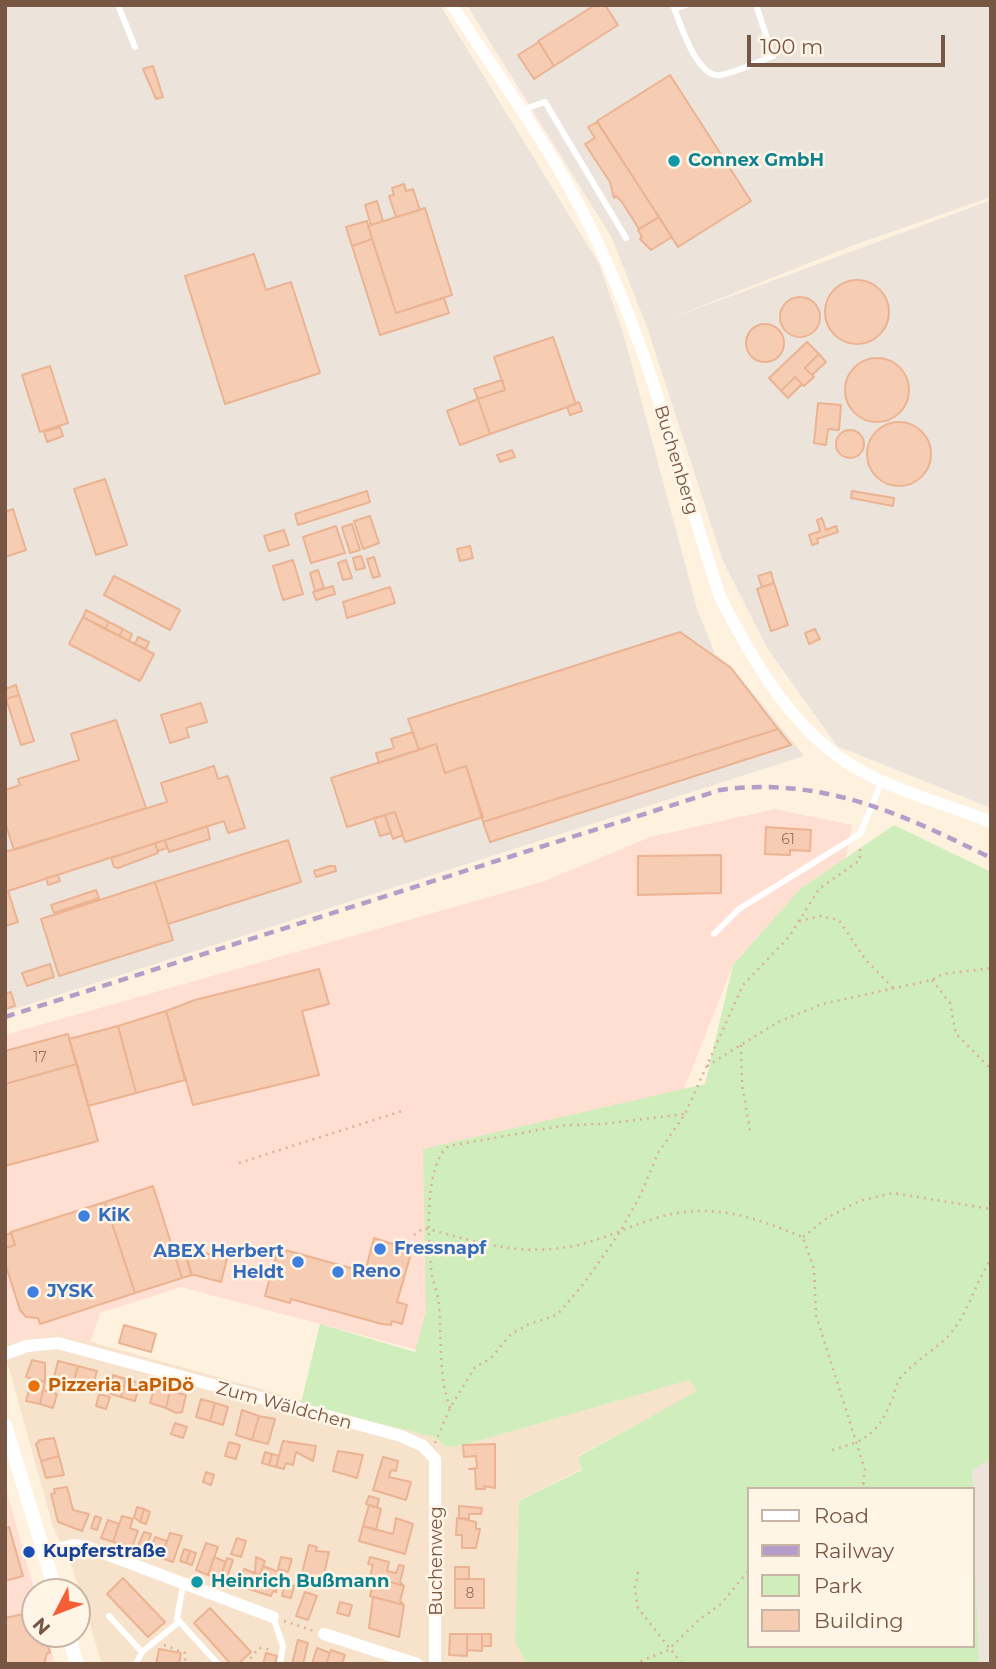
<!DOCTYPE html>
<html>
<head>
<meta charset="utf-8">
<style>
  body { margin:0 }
  #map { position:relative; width:996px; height:1669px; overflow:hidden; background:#fef2de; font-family:Montserrat,sans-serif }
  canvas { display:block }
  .frame { position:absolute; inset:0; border:7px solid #775644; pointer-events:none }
  .legend { position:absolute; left:747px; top:1487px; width:228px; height:161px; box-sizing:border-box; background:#fff5e7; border:2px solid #c9b5a6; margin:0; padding:9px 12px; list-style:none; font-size:21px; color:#775644 }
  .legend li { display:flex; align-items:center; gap:14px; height:35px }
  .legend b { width:35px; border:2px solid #c9b5a6 }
  .north { position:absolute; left:21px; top:1578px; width:70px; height:70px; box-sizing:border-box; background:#fff5e7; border:2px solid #c9b5a6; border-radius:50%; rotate:228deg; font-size:19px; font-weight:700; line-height:28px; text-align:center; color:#775644 }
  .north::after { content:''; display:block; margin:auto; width:24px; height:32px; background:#f55f37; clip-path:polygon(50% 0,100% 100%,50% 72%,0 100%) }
  .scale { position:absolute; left:747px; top:35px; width:198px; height:32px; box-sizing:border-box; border:4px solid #775644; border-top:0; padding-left:9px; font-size:21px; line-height:24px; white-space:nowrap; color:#775644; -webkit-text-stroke:5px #fff5e7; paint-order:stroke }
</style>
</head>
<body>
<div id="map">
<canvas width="996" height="1669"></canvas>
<div class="frame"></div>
<ul class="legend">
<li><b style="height:9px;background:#fff"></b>Road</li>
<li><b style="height:9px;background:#b49dc8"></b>Railway</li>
<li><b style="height:19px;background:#d0edbc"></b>Park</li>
<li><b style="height:19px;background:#f6cdb3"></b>Building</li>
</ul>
<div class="north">N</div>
<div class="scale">100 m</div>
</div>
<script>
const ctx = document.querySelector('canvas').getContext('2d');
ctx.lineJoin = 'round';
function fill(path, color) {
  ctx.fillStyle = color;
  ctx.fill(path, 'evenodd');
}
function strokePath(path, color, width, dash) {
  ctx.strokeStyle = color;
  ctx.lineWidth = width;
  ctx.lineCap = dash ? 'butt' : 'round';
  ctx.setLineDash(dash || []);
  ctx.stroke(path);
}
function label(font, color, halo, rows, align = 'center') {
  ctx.font = font + ' Montserrat,sans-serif';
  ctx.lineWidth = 5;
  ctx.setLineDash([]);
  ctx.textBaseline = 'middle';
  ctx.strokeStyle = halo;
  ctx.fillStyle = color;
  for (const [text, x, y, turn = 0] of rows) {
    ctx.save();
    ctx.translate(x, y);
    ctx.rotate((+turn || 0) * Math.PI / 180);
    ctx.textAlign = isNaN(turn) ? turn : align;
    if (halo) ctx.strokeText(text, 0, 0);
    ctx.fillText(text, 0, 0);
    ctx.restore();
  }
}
const residential = new Path2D(`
  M55,1332L434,1437L446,1447L464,1445L688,1380L698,1392L578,1456L582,1469L519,1501L515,1642L527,1664H102L72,1567L53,1527L5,1354V1344Z`);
const commercial = new Path2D(`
  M775,809L852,825L846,858L800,889L733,965L684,1089L423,1150L433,1354L181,1287L100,1313L90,1343L54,1332L5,1344V1035L545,881L650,837Z
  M5,1485L35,1592V1634H47L55,1664H5Z`);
const industrial = new Path2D(`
  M5,5H440L599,264L624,336L697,609L715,654L731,666L804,756L5,1012Z
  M467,5H991V197L854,245L669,319L991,200V808L837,746L767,648L723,561L647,327L612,238Z
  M991,1458V1664H979L972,1470Z`);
const green = new Path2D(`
  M894,825L991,872V1458L972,1470L973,1489H749V1646H973V1502L979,1664H527L515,1642L519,1501L582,1470L578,1457L697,1391L689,1380L464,1445L446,1447L434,1437L301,1403L320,1324L415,1352L426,1312L423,1149L705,1084L733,965L800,889Z`);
const building = new Path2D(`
  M595,5H605L618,25L554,66L538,41Z
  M539,42L554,66L534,79L518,55Z
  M153,66L163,97L156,99L143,69Z
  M670,75L751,201L678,247L597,121Z
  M597,122L659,217L639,229L622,202L616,196L614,198L610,182L585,144L595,138L588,127Z
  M404,184L406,191L413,189L420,210L396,217L389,196L394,195L392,188Z
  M377,201L383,221L371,225L365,205Z
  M425,208L452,295L396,313L368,226Z
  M659,217L672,237L651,250L640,239L642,237L638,230Z
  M367,221L372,239L352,246L346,227Z
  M372,239L396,313L444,298L449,313L380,335L352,246Z
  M254,254L266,290L291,282L320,373L225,404L185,276Z
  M825 312a32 32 0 1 1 64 0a32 32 0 1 1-64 0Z
  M780 317a20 20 0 1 1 40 0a20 20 0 1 1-40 0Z
  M746 343a19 19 0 1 1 38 0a19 19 0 1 1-38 0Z
  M553,337L576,404L490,434L478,399L505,390L494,357Z
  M807,342L819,354L805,368L814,377L804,386L795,377L781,391L769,378Z
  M819,354L826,362L812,375L805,368Z
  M845 390a32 32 0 1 1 64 0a32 32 0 1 1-64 0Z
  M50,366L68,423L40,432L22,375Z
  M795,377L802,384L788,398L781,391Z
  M502,380L505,390L478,399L474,389Z
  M478,399L490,434L460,445L447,411Z
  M579,402L582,411L570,415L567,407Z
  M818,403L841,405L839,430L828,429L826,445L814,443Z
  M867 454a32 32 0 1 1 64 0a32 32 0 1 1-64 0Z
  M60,427L63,436L47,442L44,432Z
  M836 444a14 14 0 1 1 28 0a14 14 0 1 1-28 0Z
  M512,450L515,457L500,462L497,455Z
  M105,479L127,545L96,555L74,489Z
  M367,491L370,502L298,525L295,514Z
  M852,491L894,498L893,506L851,498Z
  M13,509L26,550L5,557V512Z
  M370,516L379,543L363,549L354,521Z
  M822,518L826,530L836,526L838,532L817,539L818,543L812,545L809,535L820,531L817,520Z
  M352,524L360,550L350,553L342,527Z
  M336,526L345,553L311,563L303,537Z
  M284,530L289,545L269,551L264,536Z
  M470,546L473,558L460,561L457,549Z
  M361,556L365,568L356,570L353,558Z
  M374,557L380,576L373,578L367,559Z
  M293,560L303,594L283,600L273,566Z
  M346,560L352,578L343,580L338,563Z
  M318,570L324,588L315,591L310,573Z
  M771,572L774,583L762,587L758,576Z
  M114,576L180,610L170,630L104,595Z
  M774,583L788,625L771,631L757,589Z
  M333,586L335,594L316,600L313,592Z
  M390,587L395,603L347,618L343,602Z
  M86,610L109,622L105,629L83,617Z
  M83,617L154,654L140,681L69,644Z
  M109,622L123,629L119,636L105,629Z
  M123,629L132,634L129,641L119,636Z
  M815,629L820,639L809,644L805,633Z
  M680,632L731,668L778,729L483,822L466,766L445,773L436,744L419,750L408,719Z
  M138,637L149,642L146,649L135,644Z
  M16,685L19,695L6,699L5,689Z
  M19,695L34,741L21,745L6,699Z
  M201,703L207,722L186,728L189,737L170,743L161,715Z
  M116,720L146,808L14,850L5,822V790L20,785L18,779L79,760L71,734Z
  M778,729L791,745L490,842L483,822Z
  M413,732L419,750L379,763L376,753L394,748L391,739Z
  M436,744L445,773L466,766L483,817L405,842L395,812L347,827L331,778Z
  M214,766L218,779L228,776L245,828L228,833L224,821L8,891L18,922L5,926V852L167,802L161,783Z
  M395,812L403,835L393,839L385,815Z
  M385,815L391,833L380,836L374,818Z
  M207,826L210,839L169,852L165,840Z
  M766,827L811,830L810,851L790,850V855L765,854Z
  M165,840L167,848L158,851L155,843Z
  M288,840L301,882L168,924L155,882Z
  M155,843L158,853L118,868L114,867L111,858Z
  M721,855V893L638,895V856Z
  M329,866H335L336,871L316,877L314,871Z
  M58,875L60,881L48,885L46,878Z
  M155,882L173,940L59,976L41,919Z
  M96,890L99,898L54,913L51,905Z
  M50,964L54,977L27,986L22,973Z
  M319,969L329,1004L302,1011L319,1075L193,1105L166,1011L195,1000Z
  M11,992L15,1006L5,1009V994Z
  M166,1011L185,1080L136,1093L118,1026Z
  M118,1026L136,1093L88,1106L69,1039Z
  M68,1034L77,1064L5,1084V1051Z
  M77,1064L98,1141L5,1166V1084Z
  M153,1186L182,1278L135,1293L105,1202Z
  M105,1202L135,1293L40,1324L38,1318L26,1317L20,1310L5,1263V1248L15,1245L11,1232Z
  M11,1233L15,1245L5,1248V1235Z
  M374,1238L412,1250L397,1302L407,1305L402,1324L392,1321L391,1325L382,1324L291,1299L290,1303L265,1296L278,1248L365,1272Z
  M183,1246L192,1275L182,1278L173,1250Z
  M183,1247L227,1259L221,1282L191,1274Z
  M124,1325L156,1334L151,1352L119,1343Z
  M32,1360L45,1363V1382L26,1377Z
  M58,1361L78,1366L73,1384L54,1378Z
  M78,1366L97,1371L92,1389L73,1384Z
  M113,1375L126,1379L121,1397L108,1393Z
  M32,1379L45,1382L40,1404L26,1401Z
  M126,1379L140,1383L135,1401L121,1397Z
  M155,1386L170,1391L166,1408L150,1403Z
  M43,1390L57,1394L53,1408L40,1404Z
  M170,1391L186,1395L182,1412L176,1413L166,1408Z
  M99,1394L110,1397L106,1409L96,1406Z
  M201,1399L215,1403L210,1421L196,1417Z
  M215,1403L228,1407L223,1425L210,1421Z
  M242,1410L259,1416L252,1440L236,1435Z
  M259,1416L275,1419L268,1444L252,1440Z
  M175,1423L187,1427L183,1438L171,1434Z
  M54,1438L59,1456L41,1461L36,1444L40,1440Z
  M283,1441L316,1446L313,1461L296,1452L293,1465L286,1463L284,1469L276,1467Z
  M229,1442L240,1445L236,1459L225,1456Z
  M495,1444V1488L484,1486L485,1489H476L475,1469H469L477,1468L476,1456L464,1457L463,1445Z
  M338,1451L363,1455L357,1478L333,1471Z
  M265,1452L272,1454L269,1465L262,1463Z
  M272,1454L279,1456L276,1467L269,1465Z
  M59,1456L64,1475L46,1478L41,1461Z
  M383,1457L398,1461L396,1471L391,1470L389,1477L411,1482L406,1500L373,1490Z
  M206,1472L214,1475L211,1485L203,1482Z
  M67,1487L73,1510L89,1514L82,1531L58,1522L51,1494L55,1493L54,1489Z
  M369,1496L379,1499L377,1507L366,1504Z
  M369,1505L381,1509L376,1530L363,1526Z
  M459,1506L482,1508L481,1514H469V1519L459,1518Z
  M137,1507L144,1509L140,1522L134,1517Z
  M144,1509L150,1512L146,1524L140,1522Z
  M95,1516L101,1518L97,1530L91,1528Z
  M122,1516L133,1519L130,1528L138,1531L132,1547L113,1542Z
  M396,1518L413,1524L405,1554L359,1541L363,1526L393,1534Z
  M457,1518L476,1522V1529H480L476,1548H462V1535H456Z
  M108,1520L119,1524L113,1542L101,1538Z
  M9,1527L23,1576L5,1581V1529Z
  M144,1532L151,1534L146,1549L138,1546Z
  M170,1533L182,1536L173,1562L161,1558Z
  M155,1537L167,1541L161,1558L149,1554Z
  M237,1538L246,1541L241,1557L231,1554Z
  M206,1543L218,1547L208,1575L196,1570Z
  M309,1545L317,1547L316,1551L329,1552L324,1574L318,1577L302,1573Z
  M184,1549L190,1551L186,1563L180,1561Z
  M190,1551L196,1553L192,1565L186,1563Z
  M214,1557L226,1562L220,1578L208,1575Z
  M256,1557L265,1561L260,1575L255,1573Z
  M281,1557L292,1559L288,1572L278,1569Z
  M370,1557L389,1562L387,1571L396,1573L399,1565L404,1566L400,1582L404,1586L370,1576L373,1565L368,1564Z
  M227,1558L233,1560L226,1581L220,1578Z
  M263,1566L279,1572L276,1592L273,1591L271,1596L255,1591Z
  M455,1567H469V1579H455Z
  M244,1569L260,1575L255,1591L238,1585L239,1573L242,1574Z
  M370,1576L404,1586L400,1601L404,1605L370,1596L373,1584L368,1583Z
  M123,1578L165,1622L148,1637L107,1594Z
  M455,1579H484V1608H455Z
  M285,1583L294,1586L291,1598L282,1596Z
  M305,1592L317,1596L308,1620L296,1616Z
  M373,1597L404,1605L399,1637L369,1628Z
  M340,1602L352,1605L349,1616L337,1613Z
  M210,1608L251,1652L238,1664H231L194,1623Z
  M28,1613L31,1627L35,1634L47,1639L50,1653H47L44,1664H6L5,1618Z
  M450,1634H467V1656L449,1655Z
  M467,1634H482V1651L467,1650Z
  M482,1634H491V1646H482Z
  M298,1640L308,1643L303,1664H292Z
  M317,1648L330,1653L326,1664H312Z
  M159,1649L181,1653L179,1664H156Z
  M331,1650L345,1655L342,1664H326Z
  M266,1653L277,1656L275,1664H263Z`);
const path = new Path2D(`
  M799,921L821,916L839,920L865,959L894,989
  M932,980L950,1003L956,1034L991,1069
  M741,1045L742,1084L750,1131
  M707,1066L778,1022L822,1004L932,980L943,974L991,968
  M239,1163L402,1111
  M414,1235L424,1228C471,1240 512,1255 561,1248C594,1244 622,1229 653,1219C710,1201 750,1216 803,1237L814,1269L816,1315L865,1470L863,1483L857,1489
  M803,1237L827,1218L859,1201L893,1193L991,1209
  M450,1408C438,1374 442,1342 439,1307C439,1296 434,1286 432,1275C428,1247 423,1163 449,1146L566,1125L603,1124L684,1114
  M435,1443L450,1408L475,1367L490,1359L511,1334L529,1324L557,1315L585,1282L620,1232L640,1196L658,1153L685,1114L743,985L789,937L819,889L860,860V844
  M832,1450C865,1441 877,1435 891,1402C895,1394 895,1384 901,1377C915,1361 935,1350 950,1334C969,1312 975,1283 991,1259
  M863,1483L869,1489
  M638,1572L635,1588L638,1608L682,1664
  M284,1621L314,1631
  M164,1645L185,1653V1664
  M246,1664L259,1648L273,1650
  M634,1664L668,1650L700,1619L721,1604L749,1570`);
const service = new Path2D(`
  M118,5L135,47
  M673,5C680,23 697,79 720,75C738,72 757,62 773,56L756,5
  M675,9L686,5
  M522,110L545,102L626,238
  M714,934L739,909L860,834L882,781
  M183,1585L177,1619L218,1664
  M109,1616L142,1652L179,1622
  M273,1617L283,1646L280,1664
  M136,1664L142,1652`);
const minor = new Path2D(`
  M452,5C500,79 554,152 592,231C649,347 680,474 720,597C752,659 793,732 856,768C897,792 947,804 991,822
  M5,1354L27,1346L58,1343L401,1436L423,1446L435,1459V1664
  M44,1552L74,1545L87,1547L273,1617
  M324,1634L417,1664`);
const tertiary = new Path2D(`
  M5,1425L56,1592
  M68,1634L77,1664`);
const rail = new Path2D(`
  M5,1017L720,790C822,776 902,814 991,858`);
const markers = [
  [674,161,7,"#0f9aa8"],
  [84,1216,7,"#3f7fe0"],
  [380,1249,7,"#3f7fe0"],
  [298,1262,7,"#3f7fe0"],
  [338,1272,7,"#3f7fe0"],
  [33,1292,7,"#3f7fe0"],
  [34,1386,7,"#e8710a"],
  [29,1552,7,"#1a4fb4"],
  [197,1582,7,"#0f9aa8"]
];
const numberNames = [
  ["61",788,840],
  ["17",40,1058],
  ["8",470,1594]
];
const cultureNames = [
  ["Connex GmbH",688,161],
  ["Heinrich Bußmann",211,1582]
];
const streetNames = [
  ["Buchenberg",676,460,73],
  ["Zum Wäldchen",284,1406,15],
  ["Buchenweg",437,1561,-90]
];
const shopNames = [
  ["KiK",98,1216],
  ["Fressnapf",394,1249],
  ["ABEX Herbert",284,1252,"right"],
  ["Heldt",284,1273,"right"],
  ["Reno",352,1272],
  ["JYSK",47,1292]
];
const foodNames = [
  ["Pizzeria LaPiDö",48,1386]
];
const transitNames = [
  ["Kupferstraße",43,1552]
];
fill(residential, '#f7e3cc');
fill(commercial, '#ffdfd2');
fill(industrial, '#ece3db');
fill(green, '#d0edbc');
fill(building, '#f6cdb3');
strokePath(building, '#ebb392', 2);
strokePath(path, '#dbb197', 2.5, [2, 5]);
strokePath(service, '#fff', 6);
strokePath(minor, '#fff', 12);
strokePath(tertiary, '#fff', 14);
strokePath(rail, '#b49dc8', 4.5, [10, 7]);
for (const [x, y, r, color] of markers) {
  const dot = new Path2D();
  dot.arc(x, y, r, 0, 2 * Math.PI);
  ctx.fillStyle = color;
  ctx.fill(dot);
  strokePath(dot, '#fff5e7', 2.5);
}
label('14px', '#977460', null, numberNames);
label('bold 18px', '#0d838f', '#fff5e7', cultureNames, 'left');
label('18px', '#775644', '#fff5e7', streetNames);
label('bold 18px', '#366cbe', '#fff5e7', shopNames, 'left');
label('bold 18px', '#c56008', '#fff5e7', foodNames, 'left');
label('bold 18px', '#164399', '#fff5e7', transitNames, 'left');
</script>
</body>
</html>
